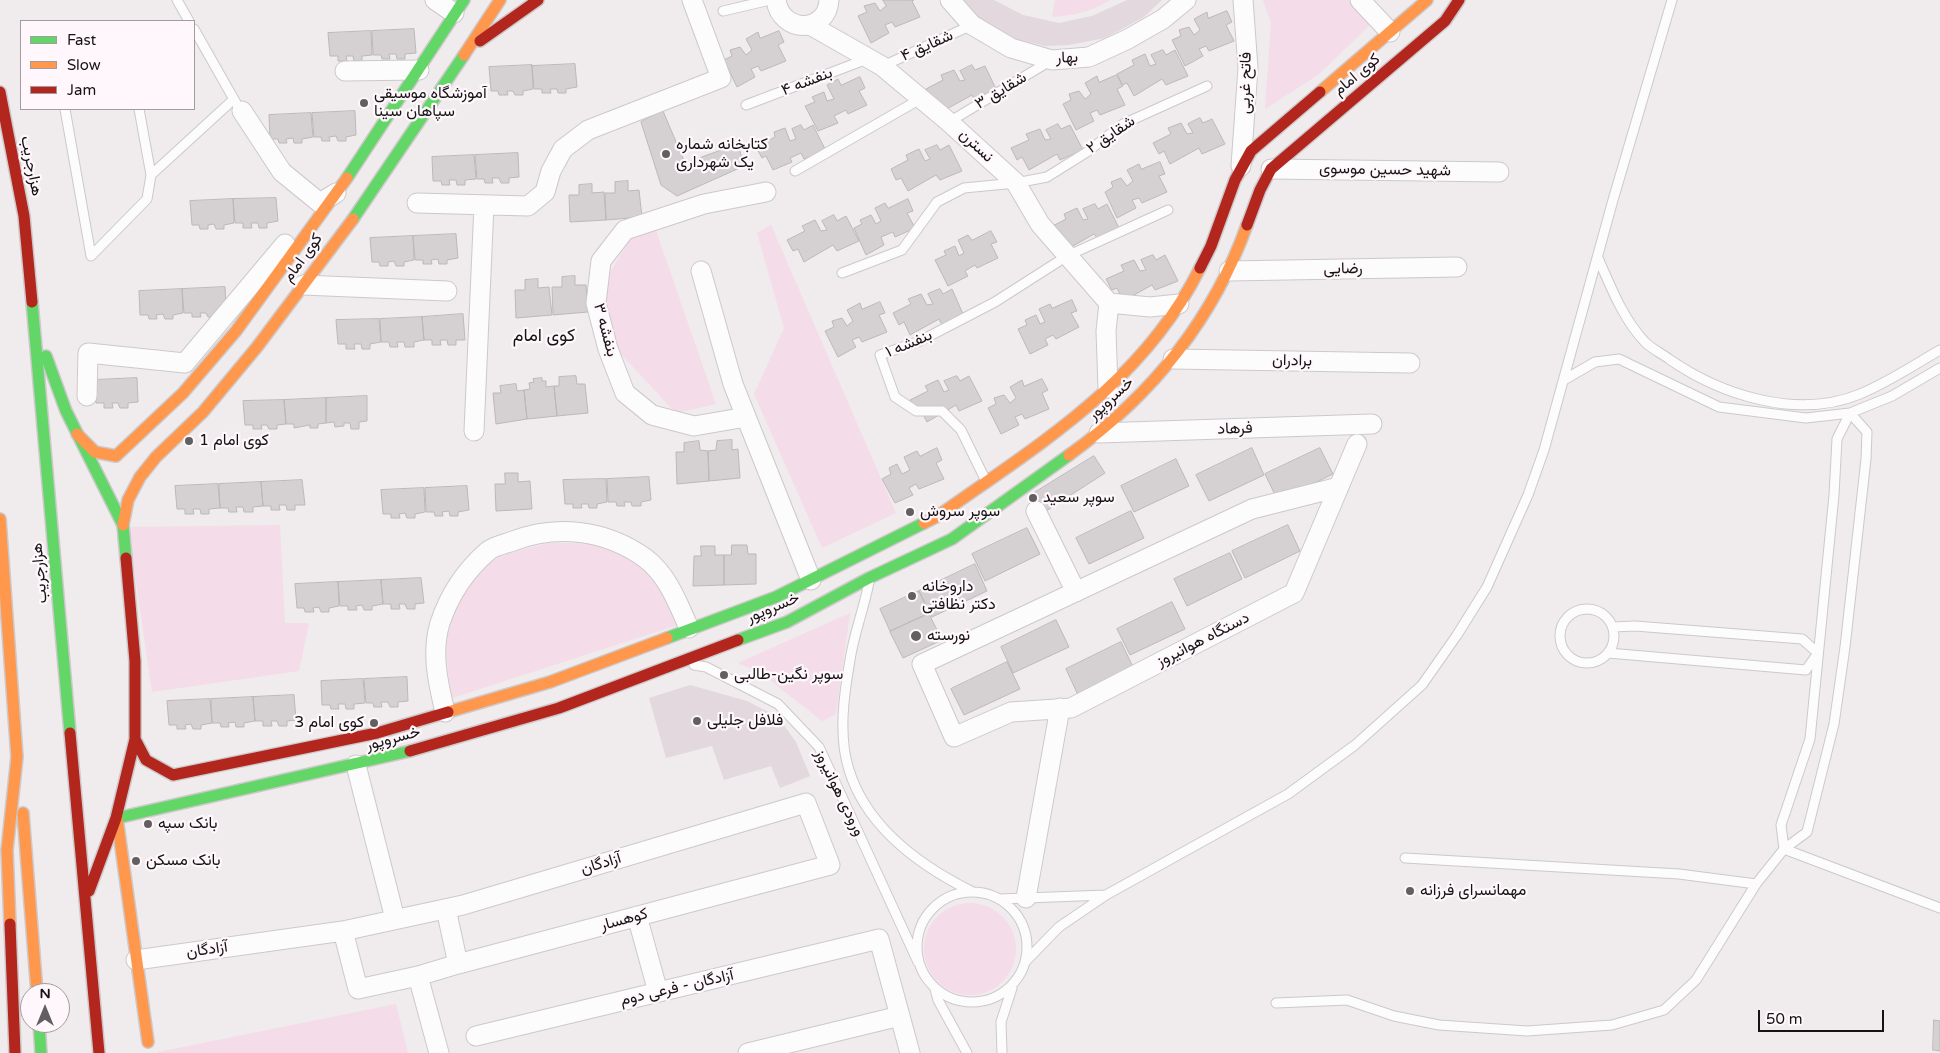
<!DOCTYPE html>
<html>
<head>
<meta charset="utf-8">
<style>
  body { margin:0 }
  #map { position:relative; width:1940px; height:1053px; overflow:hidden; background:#f0ebed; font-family:"Varela Round",sans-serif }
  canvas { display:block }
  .legend { position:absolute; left:20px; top:20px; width:175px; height:90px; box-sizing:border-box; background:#fff7fb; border:1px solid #a19c9f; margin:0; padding:6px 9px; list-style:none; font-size:15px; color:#151314 }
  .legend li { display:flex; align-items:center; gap:10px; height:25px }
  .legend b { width:25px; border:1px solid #a19c9f }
  .north { position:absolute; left:20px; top:983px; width:50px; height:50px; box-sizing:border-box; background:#fff7fb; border:1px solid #a19c9f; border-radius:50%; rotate:0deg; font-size:14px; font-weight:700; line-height:20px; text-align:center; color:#151314 }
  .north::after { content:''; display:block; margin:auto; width:18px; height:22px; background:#625f60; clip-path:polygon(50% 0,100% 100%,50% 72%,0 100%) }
  .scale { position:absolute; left:1758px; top:1010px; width:126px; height:22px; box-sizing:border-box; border:2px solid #151314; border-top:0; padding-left:6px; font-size:15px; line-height:18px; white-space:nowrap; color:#151314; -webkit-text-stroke:4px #fff7fb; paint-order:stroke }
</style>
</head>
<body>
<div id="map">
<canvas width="1940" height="1053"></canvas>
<ul class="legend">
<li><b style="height:6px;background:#63d668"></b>Fast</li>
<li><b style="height:6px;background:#ff974d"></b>Slow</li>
<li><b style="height:6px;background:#b3261e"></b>Jam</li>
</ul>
<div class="north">N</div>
<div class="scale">50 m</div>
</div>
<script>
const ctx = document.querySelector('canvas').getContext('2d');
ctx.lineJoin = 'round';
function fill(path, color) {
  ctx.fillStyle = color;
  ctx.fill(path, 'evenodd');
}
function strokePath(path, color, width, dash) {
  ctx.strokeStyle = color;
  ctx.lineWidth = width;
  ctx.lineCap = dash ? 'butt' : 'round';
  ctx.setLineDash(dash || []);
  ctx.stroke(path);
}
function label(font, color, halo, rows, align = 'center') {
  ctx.font = font + ' "Varela Round",Vazirmatn,sans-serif';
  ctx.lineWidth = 4.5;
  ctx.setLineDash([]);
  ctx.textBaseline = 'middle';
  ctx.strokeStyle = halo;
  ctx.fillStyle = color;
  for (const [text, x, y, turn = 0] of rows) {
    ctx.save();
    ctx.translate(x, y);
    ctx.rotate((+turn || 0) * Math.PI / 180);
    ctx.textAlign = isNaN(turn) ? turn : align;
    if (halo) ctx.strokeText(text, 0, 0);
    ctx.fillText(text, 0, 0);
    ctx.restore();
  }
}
const built = new Path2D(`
  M956,0H994L1023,15L1059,23L1092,16L1127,0H1162L1144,17L1105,38L1069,45L1045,46L1015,39L998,31L977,18Z
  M690,685L747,701L778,717L796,742L810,776L780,788L771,766L724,780L712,746L666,758L649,698Z`);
const green = new Path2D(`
  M1055,0H1110C1091,12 1074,15 1052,17Z
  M1263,0H1354L1373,22L1318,75L1265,109L1271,23Z
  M654,225L716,404L676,413L617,350L602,285L631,238Z
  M771,225L896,513L822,548L754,394L784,328L757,233Z
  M280,525L285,623H309L299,671L152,692L128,527Z
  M549,543C573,543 608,542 630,552C648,561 670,606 681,624L452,698C445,652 439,622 470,583C475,577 479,569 485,565C503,552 529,548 549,543Z
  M850,613L836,714L822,721L761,673L738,663Z
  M924 949a46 46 0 1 1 92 0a46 46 0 1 1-92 0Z
  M396,1004L408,1053H158V1052Z`);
const building = new Path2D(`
  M883,0H914L912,1L920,17L895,27L892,22L885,25L889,33L871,43L858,16L867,12L864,6L875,3L880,11L886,6Z
  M1227,11L1232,22L1226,25L1234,41L1209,51L1206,46L1199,49L1203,56L1185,66L1172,40L1181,36L1179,30L1189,27L1194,35L1200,30L1194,19L1207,12L1208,18Z
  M414,29L416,53L405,54V59H397L396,54H389L390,59H382L381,55H373L372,31Z
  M371,31L372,55L362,56V61H354L353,56H346L347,61H338V56H330L328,33Z
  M779,31L784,42L778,45L786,61L761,71L758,66L751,69L755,77L737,87L724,60L732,56L730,50L740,47L746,55L752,50L746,39L758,32L760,38Z
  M1163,50L1166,55L1175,50L1188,76L1166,85L1162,79L1134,96L1127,83L1122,85L1117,74L1134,65L1132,60L1145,54L1150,66L1156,64L1151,55Z
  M575,64L577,87L566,89V93H558L557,89H550L551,93H542V89H534L532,66Z
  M532,65L533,89L523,91V95H515L513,91H507L508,95H499L498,91H491L489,67Z
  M972,65L975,70L985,66L997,91L975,101L972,95L943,111L936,98L931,101L926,89L943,80L941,75L954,70L960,81L965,80L960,71Z
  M1117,75L1123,86L1117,89L1125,105L1100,115L1097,110L1090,113L1094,121L1076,130L1063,104L1071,100L1069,94L1079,91L1085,99L1091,94L1085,83L1097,76L1099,82Z
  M860,77L865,88L859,91L867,105L848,114L846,110L834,116L838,123L818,131L805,106L815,102L812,97L824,92L827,101L834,99L827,85L838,79L841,85Z
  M355,111L356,135L346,137V141H338L336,136L329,137L330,141H322L321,137H314L312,113Z
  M663,111L685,163L738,144L744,166L677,196L661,185L641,122Z
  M311,113L313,137L302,139V143H294L293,138L286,139L287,143H279L278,139H270L269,115Z
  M1200,118L1203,123L1212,119L1225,144L1202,154L1199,148L1170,164L1164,151L1159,154L1153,143L1171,134L1168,128L1181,123L1187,134L1193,133L1188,124Z
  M1058,124L1061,129L1070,125L1083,150L1060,160L1057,154L1029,170L1022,157L1017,160L1011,148L1029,140L1026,134L1040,129L1045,140L1051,139L1046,130Z
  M801,125L804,130L813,125L826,151L804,159L801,153L790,158L792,162L773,170L766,156L762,158L756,147L775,137L774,132L785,128L790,141L796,139L792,129Z
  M937,145L940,150L949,145L962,171L940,180L936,175L908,191L901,178L896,180L891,169L908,160L906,155L919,149L925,161L930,159L925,150Z
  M518,153L519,177L509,178V183H501L499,178H492L493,183H485L484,179H477L475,155Z
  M474,155L476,179L465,180V185H457L456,180H449L450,185H442L441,181H433L432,157Z
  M1160,162L1165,174L1159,176L1167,192L1142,203L1139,198L1132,200L1136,208L1117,218L1105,192L1113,187L1111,182L1121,178L1127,186L1133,181L1127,170L1139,164L1141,169Z
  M628,181V191L639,190L642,217L606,220L605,193H615V182Z
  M592,184V193L604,192L606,220L570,222L569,195H579V185Z
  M276,198L278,221L267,223V228H259L258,223H251L252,228H243V223H235L233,199Z
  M233,199L234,223L224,225V229H216L214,224L208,225V229H200L199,225H192L190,201Z
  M908,199L913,211L907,213L915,228L895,237L893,232L881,237L884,245L866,255L854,228L862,224L860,220L871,215L876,224L881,221L875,208L885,203L888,208Z
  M1095,204L1098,209L1107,204L1120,230L1098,239L1094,234L1066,250L1049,228L1066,219L1064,214L1077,208L1083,220L1088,219L1083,209Z
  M834,215L837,221L846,216L859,241L837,251L833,245L804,262L798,249L793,251L787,240L805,231L802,226L815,220L821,231L827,230L822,221Z
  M991,231L997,242L991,244L998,258L977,268L975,265L965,271L968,276L948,286L935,260L946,255L944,251L955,246L959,256L964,253L958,240L968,235L972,240Z
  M456,234L458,258L447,260V264H439L438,259L431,260L432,264H423V260H415L413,236Z
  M413,236L414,260L404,262V266H396L394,261L388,262V266H380L379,262H372L370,238Z
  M1153,255L1156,260L1165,255L1178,281L1155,290L1152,285L1123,301L1117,288L1112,290L1106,279L1124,271L1121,265L1134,260L1140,271L1146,270L1141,260Z
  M575,276V285H586L588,312L553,315L552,287H562V277Z
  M538,279V288L549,287L552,315L516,318L515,290H525V280Z
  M225,287L226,311L216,317H208L206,313H200L201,317H192V313H184L182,289Z
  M182,289L183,313L173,315V319H165L163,314L156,315L157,319H149L148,315H140L139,291Z
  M940,289L943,294L952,289L963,314L942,325L939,319L910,335L904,322L899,325L893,313L911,304L908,299L921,294L927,305L933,304L928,294Z
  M1072,300L1077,311L1071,313L1079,327L1056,339L1053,335L1045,339L1048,345L1030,354L1018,329L1027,325L1025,320L1036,315L1040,324L1045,322L1039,309L1050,304L1052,308Z
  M880,302L885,313L879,315L887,332L862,342L859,337L852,340L856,347L838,357L825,331L834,327L832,321L842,318L847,326L853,321L847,310L860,303L862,309Z
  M463,314L465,340H456V345H448L447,340H440L441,345H432V340H424L422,317Z
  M422,317L424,340L414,342V347H405L404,342H397L398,347H390L389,342H381L380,319Z
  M379,319L381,342L370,344V349H362L361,344H354L355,349H346V344H338L336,320Z
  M576,376L577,384H585L588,413L557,416L554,386H559V377Z
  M957,376L960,381L969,376L982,401L959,411L956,405L927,422L920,409L915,411L910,400L928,391L925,386L938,380L944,392L949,390L944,381Z
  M137,378L138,402L128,403V408H120L118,403H112L113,408H104V403H96L94,380Z
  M542,378V381H546V387L554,386L557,416L527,419L524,390L530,389L529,383L534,382L533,379Z
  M1042,379L1048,390L1042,393L1049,409L1025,419L1022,414L1015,417L1019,425L1001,434L988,408L996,404L994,398L1004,395L1010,403L1016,398L1010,387L1022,380L1024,386Z
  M516,384L517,391L524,390L527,419L496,424L493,393H501L500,386Z
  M367,396V421L359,422V429H351L350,423H344V426L335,427L334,422L326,423V398Z
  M326,398V423L318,424V428H310V425L294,428V424H286L284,400Z
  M284,400L286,424L277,425V429H269L267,425H261L262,429H253V425H245L243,401Z
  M732,440V450L738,449L740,478L709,481L708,451L716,450L717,441Z
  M699,441L700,450L708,451L709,481L677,484L676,452H684V443Z
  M937,448L942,460L936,463L944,479L919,489L916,484L909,488L913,495L895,503L882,479L891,474L889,468L897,464L902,474L910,470L904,457L917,451L920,456Z
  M1252,448L1264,475L1209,501L1196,475Z
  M1320,448L1333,474L1278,501L1265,474Z
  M1094,456L1105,473L1046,511L1034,493Z
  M1176,459L1189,486L1134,512L1121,486Z
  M505,473H518V482L530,481L532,509L496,511L495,484H505Z
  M649,477L651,500L641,502V506H632L631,502H624L625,506H617L616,502H608L607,479Z
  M606,479L607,502L597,504V508H589L588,504H581L582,508H573V504H565L563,480Z
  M302,480L305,505H295V510H287L286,505H279L280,510H271V506H263L261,482Z
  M261,482L263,506L253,507V512H244L243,507H236L237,512H229L228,508H220L219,484Z
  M218,484L220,508L209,509V514H201L200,509H193L194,514H185V509H177L175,486Z
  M467,486L469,510L458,512V516H450L449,511L442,512L443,516H435L434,512H426L425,488Z
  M424,488L425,512L415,514V518H407L405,513L399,514L400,518H391V514H383L381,490Z
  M1131,511L1144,538L1089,564L1076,538Z
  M1288,525L1300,551L1245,578L1232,551Z
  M1027,528L1040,554L985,581L972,554Z
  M732,545H747L748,554H756V584L724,585V555H731Z
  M701,546H715V555H724V585L693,586L694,556H701Z
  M1230,553L1242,579L1187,606L1174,579Z
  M975,564L987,591L932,617L919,591Z
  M421,578L424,603L415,604V609H407L405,604H399L400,609H391V604H383L381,580Z
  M381,580L383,604L372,606V610H364L362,605L356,606L357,610H348V606H340L338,582Z
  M338,582L339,606L329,608V612H321L319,607L313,608L314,612H305L304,608H297L295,584Z
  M919,591L929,613L890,631L880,609Z
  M1172,602L1185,629L1130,655L1117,629Z
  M929,614L942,640L903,658L890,632Z
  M1056,620L1069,647L1013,673L1001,647Z
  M1121,642L1134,669L1078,695L1066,669Z
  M1007,662L1020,689L964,715L951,689Z
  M407,677L408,701L398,702V707H390L388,702H381L382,707H374L373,703H366L364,679Z
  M363,679L365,703L354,704V709H346L345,704H338L339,709H331L330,705H322L321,681Z
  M294,695L296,720L287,721V726H279L277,721H271L272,726H263V721H255L253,697Z
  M253,697L255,721L244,723V727H236L235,722L228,723L229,727H221L220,723H212L211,699Z
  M210,699L212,723L201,725V729H193L191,724L185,725L186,729H177V725H169L167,701Z
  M1934,1020L1940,1021V1051L1933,1050Z`);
const lane = new Path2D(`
  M177,0L189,21
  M723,11L770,0
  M194,29L236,103
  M883,66L972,25
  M746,105L867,59
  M65,109L91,256L147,199L151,175L139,109
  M949,122L1050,61
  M795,171L922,98
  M151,175L234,99
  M1598,258C1611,287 1622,317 1644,341C1650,348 1661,353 1669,359C1721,395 1797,420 1860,394C1887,383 1914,365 1940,350
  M842,273L902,250L937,202L964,188L1016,183L1047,177L1087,152L1123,124L1207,86
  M1564,380L1595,362L1619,359L1719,407L1806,418L1850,413L1892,396L1940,368
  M985,479L961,430L942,411H916L895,397L880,355L920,341L995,302L1067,256L1168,210
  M869,582C864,609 854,633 850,660C844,694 838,736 849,770C867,828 920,866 973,892
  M1560 636a27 27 0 1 1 54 0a27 27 0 1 1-54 0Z
  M1608,653L1806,670L1818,653L1802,639L1635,626L1613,627
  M694,665L706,667L778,704L819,747L918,962
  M1784,849L1940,908
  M1405,858L1679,874L1756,884
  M917 947a55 55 0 1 1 110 0a55 55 0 1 1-110 0Z
  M999,899L1106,895
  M1026,961L1059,927L1106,895L1288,794L1355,745L1422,685L1457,635L1487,587L1528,495L1544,450L1613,200L1672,0
  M935,989L938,1000L967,1053
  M1276,1003L1347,1000L1394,1016L1439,1025L1527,1031L1612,1025L1664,1010L1696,980L1756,884L1784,849L1807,832L1834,724L1845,647L1866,459L1867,432L1850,413L1837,439L1834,495L1810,739L1781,825L1784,849
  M1002,1053L1001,1022L1012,988`);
const street = new Path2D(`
  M435,0L454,13
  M776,0C781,34 827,34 829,0
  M950,0L972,25L1011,48L1052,60L1089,57L1128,39L1163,19L1186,0
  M1360,0L1390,32
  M810,25L882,66L949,122L1016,183L1040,224L1109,303
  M345,71L419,70
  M242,111L282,172L320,203L336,193
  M1241,166L1248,68L1243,0
  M1271,169L1499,172
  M417,203L528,206L545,192L551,171L563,149L588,130L721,78L692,0
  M701,271L733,384L811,580
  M1229,271L1457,267
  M303,285L447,291
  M1173,359L1410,363
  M1108,388L1106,331L1109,303L1150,307L1179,304
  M87,396L88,353L185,363L285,244
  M746,417L694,426L652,415L625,393L608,349L596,303L601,261L625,230L704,204L766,192
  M474,431L484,205
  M1099,433L1372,424
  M1339,487L1252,509L922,664L954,737L1011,712L1071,708L1294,593L1357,444
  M1036,511L1076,592
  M445,712C438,683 431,652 440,623C449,596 466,570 488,551C494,546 505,544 513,541C557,524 606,530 645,558C668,575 678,604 689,628
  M356,765L395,919
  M1026,898L1060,708
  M446,909L458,964
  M637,916L658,992
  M136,960L343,931L463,905L806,803L830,865L458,964L418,976L358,989L343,931
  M418,976L439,1053
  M476,1036L879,939L910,1053
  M748,1053L900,1016`);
const fast = new Path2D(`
  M347,178L464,0
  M353,219L464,55
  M32,302L70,733
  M46,356L66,411L123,525L126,558
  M667,638L776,597L924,523
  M738,640L787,622L869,578L952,539L1069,455
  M117,818L410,751
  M39,1023L41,1053`);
const slow = new Path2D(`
  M464,55L500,0
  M1320,92L1427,0
  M77,434L95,452L116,456L183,393L236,331L347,178
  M1069,455C1151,396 1213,320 1247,225
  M0,519L17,757L7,850L10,924
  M924,523L938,516C1039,444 1143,383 1200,268
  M123,525L128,500L140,477L156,457L203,412L257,347L353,219
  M448,712L550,682L667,638
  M23,813L37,993
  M117,818L148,1042`);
const jam = new Path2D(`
  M480,41L538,0
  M0,92L24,216L32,302
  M1247,225L1260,190L1271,169L1445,21L1459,0
  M1200,268L1211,246L1235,180L1251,151L1320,92
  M70,733L99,1053
  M135,739L146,760L173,775L377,733L448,712
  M410,751L559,708L738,640
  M89,891L116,818L135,739V661L126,558
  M10,924L15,1053`);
const markers = [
  [364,103,5,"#625f60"],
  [666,154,5,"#625f60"],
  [189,441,5,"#625f60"],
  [1033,498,5,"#625f60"],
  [910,512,5,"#625f60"],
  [912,596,5,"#625f60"],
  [916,636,6,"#625f60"],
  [724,675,5,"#625f60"],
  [697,721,5,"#625f60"],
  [374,723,5,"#625f60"],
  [148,824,5,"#625f60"],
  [136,861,5,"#625f60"],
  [1410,891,5,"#625f60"]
];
const streetNames = [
  ["شقایق ۴",927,46,-24],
  ["بهار",1067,58,-2],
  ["کوی امام",1357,75,-40],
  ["بنفشه ۴",807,82,-21],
  ["فاتح غربی",1246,83,-89],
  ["شقایق ۳",1001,91,-31],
  ["شقایق ۲",1111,135,-34],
  ["نسترن",976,146,43],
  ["هزارجریب",31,166,79],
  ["شهید حسین موسوی",1385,170,1],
  ["کوی امام",303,258,-54],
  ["رضایی",1343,269,-1],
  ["بنفشه ۳",605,330,75],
  ["بنفشه ۱",909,344,-23],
  ["برادران",1292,361,1],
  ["خسروپور",1111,399,-43],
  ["فرهاد",1235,429,-2],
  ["هزارجریب",40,573,-95],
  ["خسروپور",773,608,-23],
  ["دستگاه هوانیروز",1203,640,-27],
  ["خسروپور",393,739,-15],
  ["ورودی هوانیروز",839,793,64],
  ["آزادگان",601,864,-17],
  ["کوهسار",624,920,-15],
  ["آزادگان",207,950,-8],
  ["آزادگان - فرعی دوم",677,988,-13]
];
const poiNames = [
  ["آموزشگاه موسیقی",374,94],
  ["سپاهان سینا",374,112],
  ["کتابخانه شماره",676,145],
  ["یک شهرداری",676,163],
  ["کوی امام 1",199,441],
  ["سوپر سعید",1043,498],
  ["سوپر سروش",920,512],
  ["داروخانه",922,587],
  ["دکتر نظافتی",922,605],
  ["نورسته",927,636],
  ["سوپر نگین-طالبی",734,675],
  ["فلافل جلیلی",707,721],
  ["کوی امام 3",364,723,"right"],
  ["بانک سپه",158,824],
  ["بانک مسکن",146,861],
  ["مهمانسرای فرزانه",1420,891]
];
const neighbourhoodNames = [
  ["کوی امام",544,336]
];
fill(built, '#e2d8dd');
fill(green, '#f4dce8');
fill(building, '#d5d1d3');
strokePath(building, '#bcb8ba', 1);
strokePath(lane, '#cdc9cb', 11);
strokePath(street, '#cdc9cb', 21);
strokePath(fast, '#cdc9cb', 14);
strokePath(slow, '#cdc9cb', 14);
strokePath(jam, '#cdc9cb', 14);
strokePath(lane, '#fdfcfc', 9);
strokePath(street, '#fdfcfc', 19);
strokePath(fast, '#63d668', 11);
strokePath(slow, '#ff974d', 11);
strokePath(jam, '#b3261e', 11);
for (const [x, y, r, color] of markers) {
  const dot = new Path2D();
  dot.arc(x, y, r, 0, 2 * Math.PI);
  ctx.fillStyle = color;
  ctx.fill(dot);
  strokePath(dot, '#fff7fb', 2);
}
label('16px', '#151314', '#fff7fb', streetNames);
label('16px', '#151314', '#fff7fb', poiNames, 'left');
label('18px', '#151314', '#fff7fb', neighbourhoodNames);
</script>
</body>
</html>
